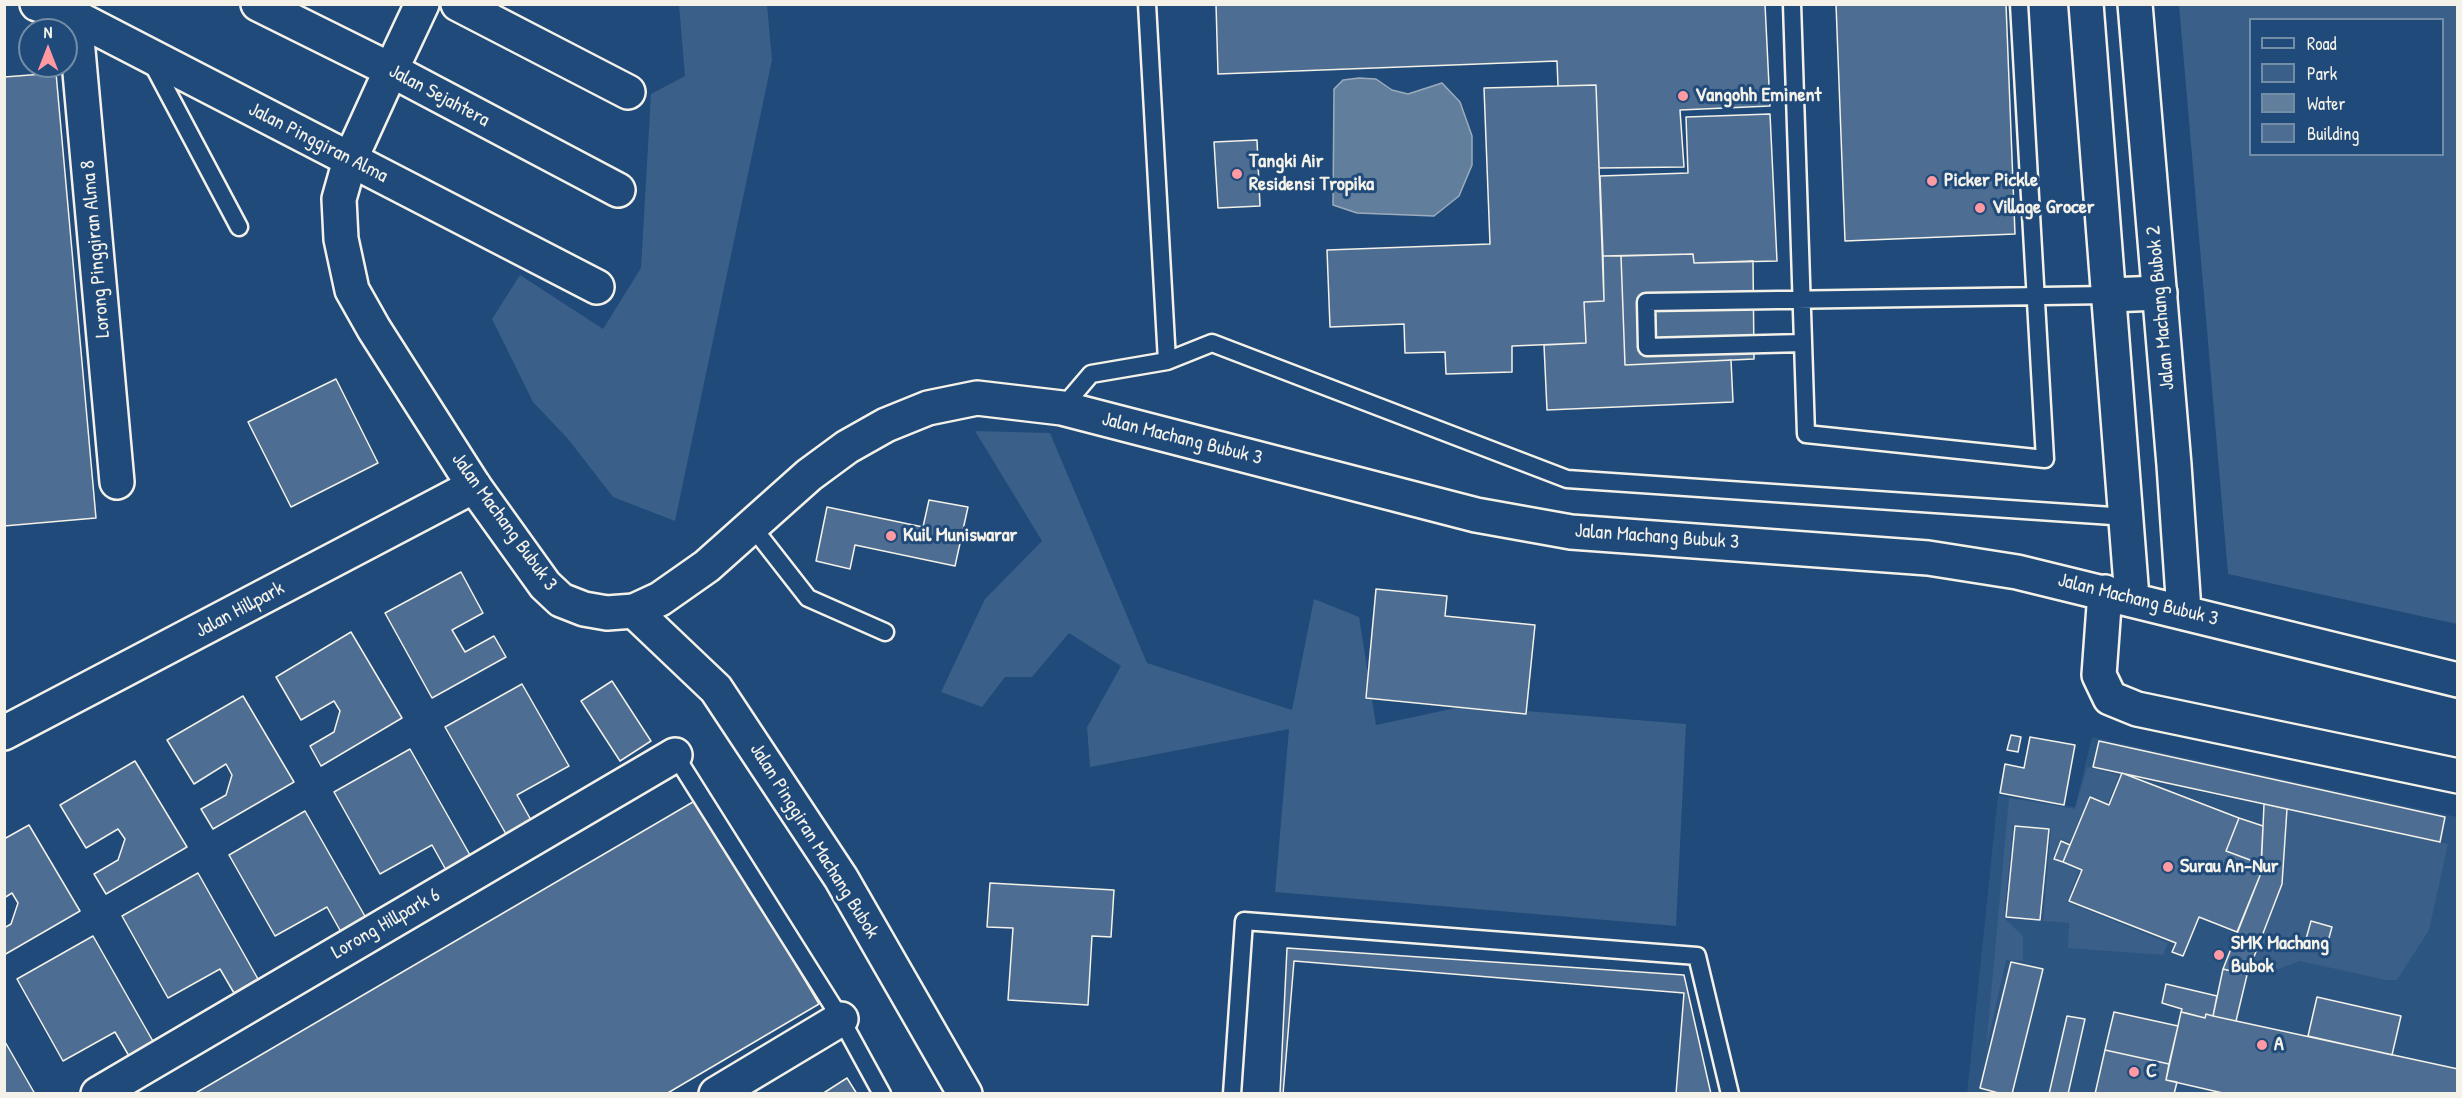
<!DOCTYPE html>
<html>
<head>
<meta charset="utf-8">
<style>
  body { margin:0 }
  #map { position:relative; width:2462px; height:1098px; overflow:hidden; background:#1f4a7a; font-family:"Patrick Hand",sans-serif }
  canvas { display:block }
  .frame { position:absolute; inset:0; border:6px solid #f4f1e8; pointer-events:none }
  .legend { position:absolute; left:2249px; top:18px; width:195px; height:138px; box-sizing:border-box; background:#1f4a7a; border:2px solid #748da6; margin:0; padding:8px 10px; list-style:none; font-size:18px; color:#f4f1e8 }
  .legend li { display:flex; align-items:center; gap:12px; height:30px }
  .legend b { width:30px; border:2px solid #748da6 }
  .north { position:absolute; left:18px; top:18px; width:60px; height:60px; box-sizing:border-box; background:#1f4a7a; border:2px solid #748da6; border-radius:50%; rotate:0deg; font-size:16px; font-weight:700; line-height:24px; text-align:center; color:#f4f1e8 }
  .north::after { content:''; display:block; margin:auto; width:21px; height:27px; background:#ff9aa2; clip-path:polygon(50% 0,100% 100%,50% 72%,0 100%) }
</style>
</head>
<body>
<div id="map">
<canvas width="2462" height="1098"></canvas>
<div class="frame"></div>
<ul class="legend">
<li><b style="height:8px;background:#1f4a7a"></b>Road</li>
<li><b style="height:16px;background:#3a5f88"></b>Park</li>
<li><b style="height:16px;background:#627e9d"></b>Water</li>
<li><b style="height:16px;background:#4d6e92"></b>Building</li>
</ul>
<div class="north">N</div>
</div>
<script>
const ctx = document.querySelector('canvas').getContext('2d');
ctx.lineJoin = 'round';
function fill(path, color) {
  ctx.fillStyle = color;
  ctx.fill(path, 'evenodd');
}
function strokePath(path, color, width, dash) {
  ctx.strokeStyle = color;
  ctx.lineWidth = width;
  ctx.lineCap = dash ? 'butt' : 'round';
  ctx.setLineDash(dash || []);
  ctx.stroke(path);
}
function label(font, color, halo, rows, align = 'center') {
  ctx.font = font + ' "Patrick Hand",sans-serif';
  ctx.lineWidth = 6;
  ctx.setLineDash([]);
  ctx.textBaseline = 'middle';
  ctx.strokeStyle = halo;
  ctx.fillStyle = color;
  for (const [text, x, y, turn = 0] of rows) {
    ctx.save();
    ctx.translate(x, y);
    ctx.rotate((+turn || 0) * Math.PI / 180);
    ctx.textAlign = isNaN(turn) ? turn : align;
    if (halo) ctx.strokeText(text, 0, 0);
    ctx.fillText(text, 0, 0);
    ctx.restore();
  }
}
const built = new Path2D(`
  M2092,737L2457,817V1093L1967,1094L1998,795L2075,807Z`);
const green = new Path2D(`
  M679,5H767L772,60L675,521L613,497L568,439L533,402L492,319L520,275L603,329L641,268L651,94L685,76Z
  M2179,5H2457V624L2228,574ZM2250,20H2442V154H2250Z
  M975,431L1050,433L1147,663L1292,710L1314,599L1359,617L1376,725L1465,706L1686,724L1676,926L1275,892L1289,729L1090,767L1087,727L1121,666L1069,633L1032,677H1005L982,707L941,692L985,599L1042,541Z
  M2087,767L2119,775L2108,803L2089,796L2070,842L2061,839L2052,858L2079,871L2067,902L2168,943L2163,955L2068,948L2069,923L2043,921L2051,829L2013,825L2004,918L2023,936V961L2006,960L1986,1049L2009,798L2075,809Z
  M2287,809L2448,844L2429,930L2397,980H2386L2300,961L2268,973L2247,975L2282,884Z`);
const water = new Path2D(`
  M1359,78L1376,79L1392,90L1408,94L1442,83L1460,102L1472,136V165L1459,196L1434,216L1357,213L1333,205L1334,89L1343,80Z`);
const building = new Path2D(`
  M1216,4H1765L1770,106L1680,110L1684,167L1599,168L1596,85L1558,86L1557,61L1218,74Z
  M1836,4H2006L2015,234L1845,241Z
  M56,73L96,518L4,526V77Z
  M1596,85L1604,301L1584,302L1586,343L1512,346V372L1446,374L1445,352L1405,353L1404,324L1330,327L1327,250L1490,244L1484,88Z
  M1770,114L1777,261L1694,263L1693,254L1603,256L1600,176L1688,173L1686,117Z
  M1257,140L1260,206L1218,208L1214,142Z
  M1693,254L1694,263L1753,261L1754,359L1625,365L1621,256Z
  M1603,256H1621L1625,365L1731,360L1733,402L1547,410L1544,345L1586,343L1584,302L1604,301Z
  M336,379L378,463L291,507L248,422Z
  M929,500L968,507L955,566L855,545L850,569L816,561L827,507L923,527Z
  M461,572L483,613L452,630L465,652L494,636L506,657L432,698L385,613Z
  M1376,589L1447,596L1445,616L1535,625L1526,714L1366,698Z
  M351,632L402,718L321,766L310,746L334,732L340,711L334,701L301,720L276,677Z
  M612,681L651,741L620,761L581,701Z
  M522,684L569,766L517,795L531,820L506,834L445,727Z
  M243,696L294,782L213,829L201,809L226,795L232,775L226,764L194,784L167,740Z
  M2011,735L2021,737L2018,752L2007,750Z
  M2030,737L2075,745L2064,805L2000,793L2005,764L2024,768Z
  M2099,741L2445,817L2440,842L2093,767Z
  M410,749L470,855L446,870L432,845L380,874L334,792Z
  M135,761L187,847L106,894L94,874L118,860L125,839L118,829L86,848L60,805Z
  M2122,773L2239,818L2226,851L2261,864V873L2237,932L2199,917L2183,956L2172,952L2176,943L2069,901L2082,870L2063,862L2090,797L2109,805Z
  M698,799L819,1004L666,1094H194Z
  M2264,804L2287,809L2282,884L2247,975L2223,969L2261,873Z
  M305,811L366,918L341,932L327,907L275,936L229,855Z
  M2239,818L2263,826L2261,864L2226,851Z
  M29,825L80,911L4,955V928L11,924L18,903L12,893L4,898V839Z
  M2015,826L2049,829L2040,920L2006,917Z
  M2061,841L2070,845L2063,862L2054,859Z
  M198,873L258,979L234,993L220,969L168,998L122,916Z
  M990,883L1114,890L1111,937L1092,936L1088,1005L1008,1000L1013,928L987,927Z
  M2311,921L2332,927L2327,945L2306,939Z
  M93,936L154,1043L129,1056L115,1032L63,1061L17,979Z
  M1287,948L1684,975L1711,1094H1280Z
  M1294,961L1684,993L1676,1094H1283Z
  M2011,962L2043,969L2012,1094H2002L1980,1088Z
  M2223,969L2247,975L2236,1021L2213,1016Z
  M2166,984L2217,996L2213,1016L2206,1014L2205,1018L2186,1013L2181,1012L2182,1009L2162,1003Z
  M2317,997L2401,1016L2392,1055L2308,1036Z
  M2114,1012L2178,1026L2169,1064L2105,1050Z
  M2181,1012L2205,1018L2206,1014L2213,1016L2458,1069V1094H2227L2166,1080Z
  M2067,1016L2085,1019L2068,1094H2049Z
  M4,1040L35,1094H4Z
  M2105,1050L2169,1064L2166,1080L2177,1082L2174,1094H2095Z
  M847,1078L857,1094H822Z`);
const lane = new Path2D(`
  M1147,4L1167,361
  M1792,4L1806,434L2045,459L2019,4
  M151,61L239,227
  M1803,343L1647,347L1646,302L2109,295
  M1062,408L1091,374L1167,361L1212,343L1567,479L2127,517
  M751,525L808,598L885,632
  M675,755L841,1019L882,1094
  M1232,1094L1244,921L1697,956L1730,1094`);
const street = new Path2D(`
  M37,4L75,17L597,287
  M422,4L391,70L618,190
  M458,4L628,92
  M75,17L117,482
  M2109,295L2160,293
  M2105,592L2099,675L2110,698L2137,709L2458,776
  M634,611L716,689L841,878L965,1094
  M4,733L474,486
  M98,1094L675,755
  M716,1094L841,1019`);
const secondary = new Path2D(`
  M258,4L391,70L350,160L339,199L341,239L352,290L374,329L474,486L545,585L561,600L584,609L607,613L634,611L660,599L707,566L809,475L847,447L886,425L928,408L977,398L1062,408L1476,515L1571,532L1928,558L2017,572L2458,680
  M2086,4L2132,598
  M2135,4L2174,465L2184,611`);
const markers = [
  [1683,96,6,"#ff9aa2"],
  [1237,174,6,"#ff9aa2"],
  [1932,181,6,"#ff9aa2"],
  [1980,208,6,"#ff9aa2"],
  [891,536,6,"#ff9aa2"],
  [2168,867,6,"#ff9aa2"],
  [2219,955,6,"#ff9aa2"],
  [2262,1045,6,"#ff9aa2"],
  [2134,1072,6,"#ff9aa2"]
];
const streetNames = [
  ["Jalan Sejahtera",439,96,28],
  ["Jalan Pinggiran Alma",318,143,27],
  ["Lorong Pinggiran Alma 8",96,249,-95],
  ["Jalan Machang Bubok 2",2161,308,-95],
  ["Jalan Machang Bubuk 3",1182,439,14],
  ["Jalan Machang Bubuk 3",504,522,54],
  ["Jalan Machang Bubuk 3",1657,537,4],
  ["Jalan Machang Bubuk 3",2138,600,14],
  ["Jalan Hillpark",240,610,-28],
  ["Jalan Pinggiran Machang Bubok",814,841,58],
  ["Lorong Hillpark 6",386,924,-30]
];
const poiNames = [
  ["Vangohh Eminent",1695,96],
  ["Tangki Air",1249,162],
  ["Residensi Tropika",1249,185],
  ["Picker Pickle",1944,181],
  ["Village Grocer",1992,208],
  ["Kuil Muniswarar",903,536],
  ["Surau An-Nur",2180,867],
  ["SMK Machang",2231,944],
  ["Bubok",2231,967],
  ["A",2274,1045],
  ["C",2146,1072]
];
fill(built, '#2d5581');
fill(green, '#3a5f88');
fill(water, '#627e9d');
strokePath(water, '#9cacbb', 1.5);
fill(building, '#4d6e92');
strokePath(building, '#f4f1e8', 1.5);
strokePath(lane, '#f4f1e8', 21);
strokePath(street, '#f4f1e8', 38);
strokePath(secondary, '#f4f1e8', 38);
strokePath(lane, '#1f4a7a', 16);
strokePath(street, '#1f4a7a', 33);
strokePath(secondary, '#1f4a7a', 33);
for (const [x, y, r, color] of markers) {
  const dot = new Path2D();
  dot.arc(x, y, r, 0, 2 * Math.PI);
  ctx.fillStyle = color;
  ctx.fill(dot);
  strokePath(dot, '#1f4a7a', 2);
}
label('20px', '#f4f1e8', '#1f4a7a', streetNames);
label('bold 20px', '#f4f1e8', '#1f4a7a', poiNames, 'left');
</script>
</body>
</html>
